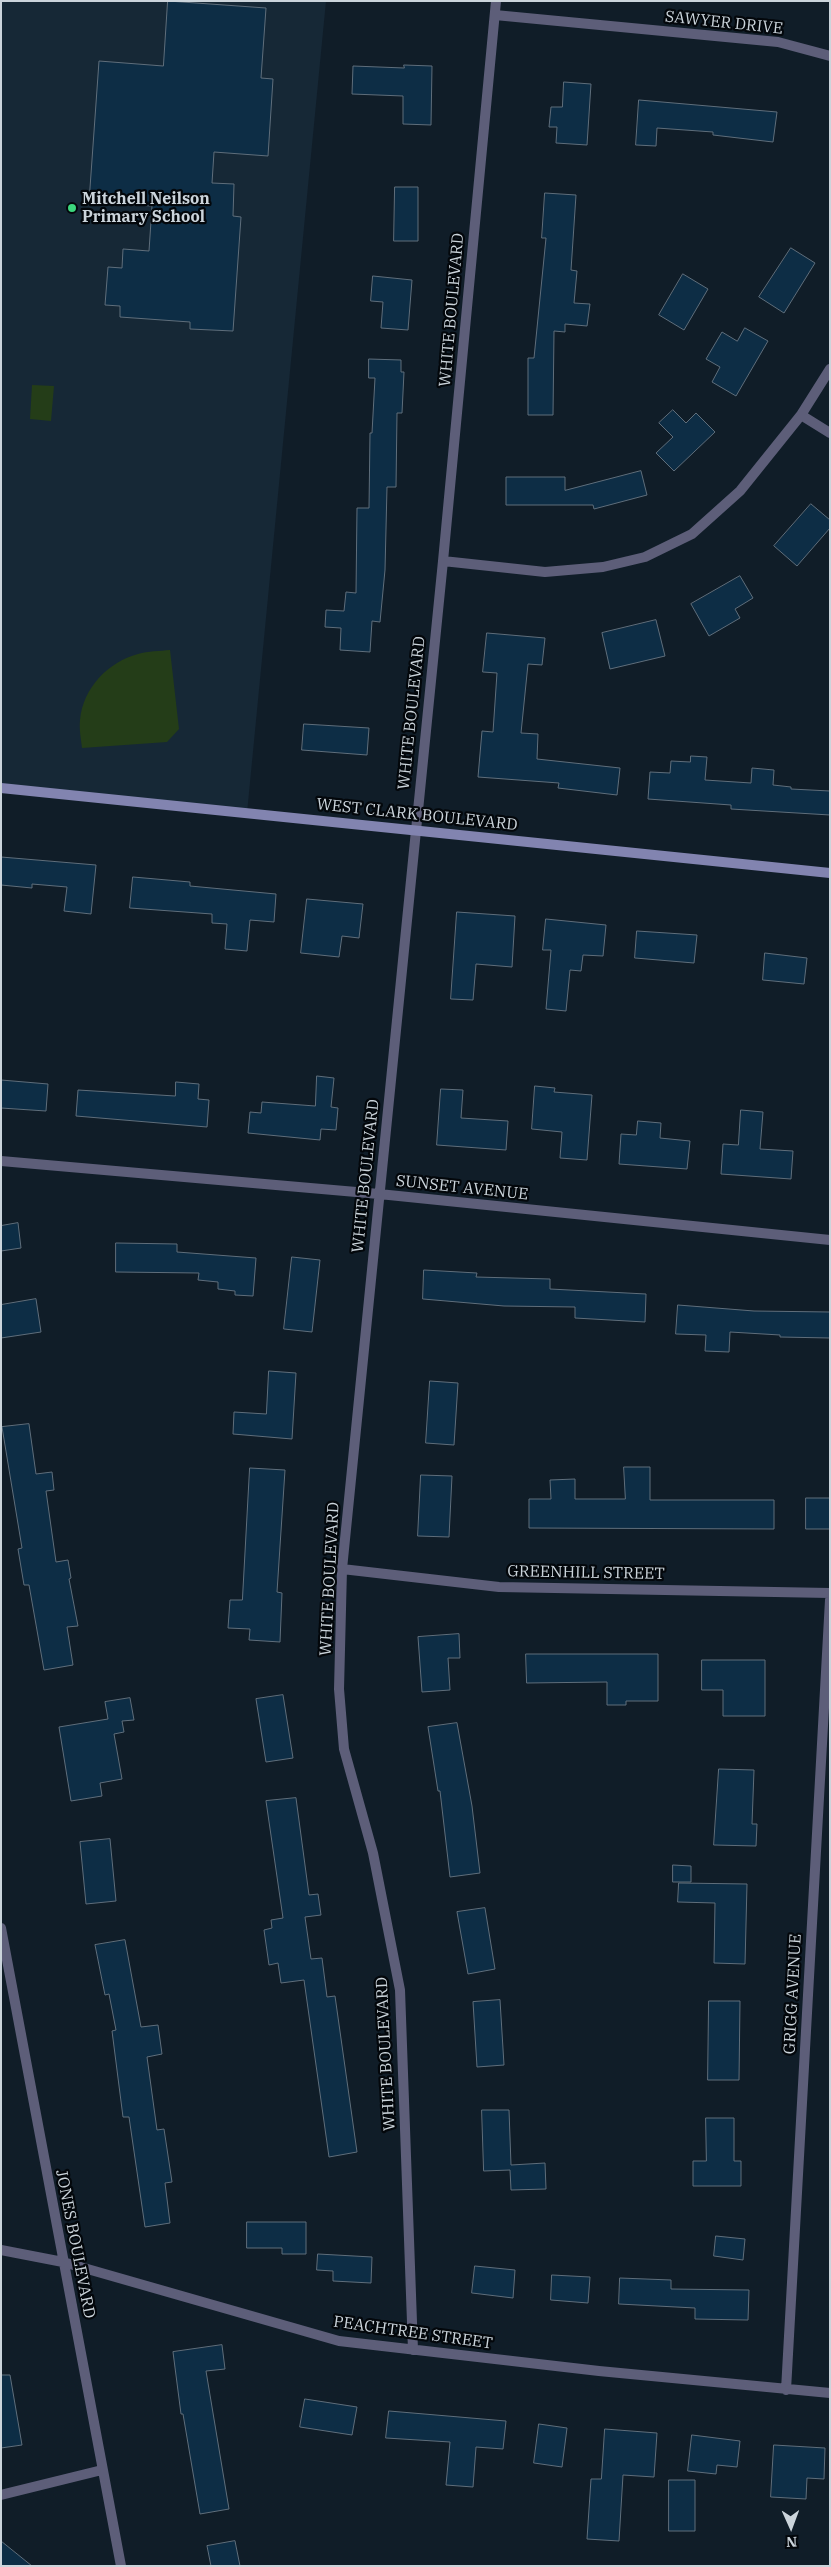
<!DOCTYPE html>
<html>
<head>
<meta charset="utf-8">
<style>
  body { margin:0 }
  #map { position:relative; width:831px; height:2567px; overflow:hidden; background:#101d28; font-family:"IBM Plex Serif",serif }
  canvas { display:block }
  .frame { position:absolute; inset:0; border:2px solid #cbd4db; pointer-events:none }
  .north { position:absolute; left:766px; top:2502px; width:50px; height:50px; -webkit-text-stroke:4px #03070b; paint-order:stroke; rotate:178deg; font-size:14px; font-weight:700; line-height:20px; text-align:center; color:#cbd4db }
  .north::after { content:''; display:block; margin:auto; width:18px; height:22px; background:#cbd4db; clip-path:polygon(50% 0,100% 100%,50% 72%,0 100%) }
</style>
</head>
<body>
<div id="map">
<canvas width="831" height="2567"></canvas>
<div class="frame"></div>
<div class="north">N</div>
</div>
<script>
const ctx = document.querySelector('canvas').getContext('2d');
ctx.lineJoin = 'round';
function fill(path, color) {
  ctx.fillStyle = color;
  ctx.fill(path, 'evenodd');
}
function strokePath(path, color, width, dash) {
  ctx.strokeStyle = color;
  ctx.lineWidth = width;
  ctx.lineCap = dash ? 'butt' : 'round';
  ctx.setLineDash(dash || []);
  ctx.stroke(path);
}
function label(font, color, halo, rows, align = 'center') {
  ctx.font = font + ' "IBM Plex Serif",serif';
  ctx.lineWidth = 4.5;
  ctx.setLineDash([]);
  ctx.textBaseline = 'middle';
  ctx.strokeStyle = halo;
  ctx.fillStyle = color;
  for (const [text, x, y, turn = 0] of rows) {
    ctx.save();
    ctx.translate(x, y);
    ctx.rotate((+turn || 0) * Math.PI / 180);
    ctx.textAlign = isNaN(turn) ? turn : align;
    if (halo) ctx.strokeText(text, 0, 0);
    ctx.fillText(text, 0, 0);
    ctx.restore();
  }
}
const built = new Path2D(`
  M1,1H326L247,813L1,788Z`);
const green = new Path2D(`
  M32,385L54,386L51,421L30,419Z
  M170,650L179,729L167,742L82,748C81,739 79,729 80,720C83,688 108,662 138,654C148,651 160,651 170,650Z`);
const building = new Path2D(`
  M168,1L266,8L261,78L273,79L268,156L214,152L212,183L234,184L233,216L241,217L233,331L190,329V322L120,317V306L105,305L108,267L122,268L123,249L149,251L152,206L89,202L99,61L163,66Z
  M404,65L432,66L431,125L403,124V96L352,94L353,66L404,68Z
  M564,82L591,84L587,145L556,143L557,127H549L551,107H562Z
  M639,100L777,112L773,142L713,135V132L657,128L656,146L636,145Z
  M395,187H418V241H394Z
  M545,193L576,195L571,270L577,271L574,303L590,304L587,326L565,324V332L554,331L553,415H528V358H534L546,238H542Z
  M791,248L815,263L784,313L759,297Z
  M683,274L708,289L684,330L659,315Z
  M373,276L412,280L408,330L381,328L383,302L371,301Z
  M745,328L768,341L736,396L712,382L720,367L706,359L722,332L737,341Z
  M369,359L401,360V372H404L402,413H397L396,487H387L385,570L380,622L372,621L370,652L340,650L341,628L325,627L326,610L344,611L346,592L356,593L357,508H369L370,433H372L375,378H369Z
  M673,410L686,423L696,413L715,432L674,471L656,453L673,437L659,423Z
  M641,471L647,495L594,509L593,505H506V477H565V490Z
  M811,504L830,520V528L797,566L774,546Z
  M740,576L753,598L735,609L740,618L709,636L691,604Z
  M656,620L665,656L610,669L602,633Z
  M487,633L545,638L542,665L528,664L521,733L538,734L537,759L620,768L617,795L558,788L559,783L478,777L482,731L493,732L497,673L483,672Z
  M304,724L369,728L367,755L302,750Z
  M691,756L707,757L705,780L751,783L752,768L774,770L773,785L791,787V789L830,791V815L731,809V805L648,799L650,772L670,773L671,761L690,762Z
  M1,857L96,865L91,914L64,911L67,887L32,884V888L1,885Z
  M133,877L190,882V886L276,894L274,922L250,920L247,951L225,949L227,924L212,923V914L130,908Z
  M307,899L363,904L359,938L342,936L339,957L301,953Z
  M457,912L515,916L512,967L476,964L473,1000L451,999Z
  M546,919L606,925L603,956L583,955L581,971L570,970L566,1011L546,1009L551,950H543Z
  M637,931L697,935L694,963L635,958Z
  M765,953L807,958L804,984L763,980Z
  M317,1076L334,1078L331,1107L338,1108L336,1130L321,1129L320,1140L248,1133L250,1112L261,1113L262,1102L315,1106Z
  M1,1080L48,1084L46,1111L1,1108Z
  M176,1082L199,1084L198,1099L209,1100L207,1127L76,1116L78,1090L175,1096Z
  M535,1086L555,1088L554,1092L592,1095L587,1160L560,1158L562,1132L532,1129Z
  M441,1089L463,1090L461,1118L508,1121L506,1150L437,1145Z
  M741,1110L763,1112L760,1149L793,1151L791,1179L721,1174L723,1144L738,1145Z
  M638,1121L661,1123L660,1138L690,1141L687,1169L619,1164L621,1134L636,1135Z
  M18,1223L21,1248L1,1251V1226Z
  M116,1243L177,1244V1252L256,1258L253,1296L235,1295V1291L218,1289V1282L198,1280L199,1273L116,1272Z
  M292,1257L320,1260L312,1332L284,1329Z
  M424,1270L477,1273L476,1277L550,1279V1289L646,1294L645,1322L575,1318V1307L504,1306L423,1299Z
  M36,1299L41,1332L1,1338V1305Z
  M678,1305L754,1311L830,1312V1338L780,1337V1335L730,1332L729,1352L705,1351L706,1335L676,1334Z
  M269,1371L296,1373L292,1439L233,1434L234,1412L266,1414Z
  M430,1381L458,1383L454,1445L426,1443Z
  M29,1424L36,1474L52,1472L54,1490L46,1491L56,1562L68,1560L71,1578L69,1579L78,1626L67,1627L73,1665L44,1670L29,1585H24L18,1549L22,1548L2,1427Z
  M624,1467H650V1500H774V1529L529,1528V1499H551L550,1480L575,1479V1499H625Z
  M250,1468L285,1470L277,1592L282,1593L280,1642L249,1640L250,1629L228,1628L230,1600H242Z
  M421,1475L452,1476L449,1537L418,1536Z
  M806,1498H830V1529H806Z
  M459,1634L460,1658H448L450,1690L422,1692L418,1637Z
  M526,1654H658V1701H626V1705H607V1682L527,1683Z
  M702,1660H765V1716H723V1690H702Z
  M283,1695L293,1758L266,1762L256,1699Z
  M130,1698L134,1720L122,1721L124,1732L114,1734L122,1779L100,1783L102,1796L71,1801L59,1727L108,1719L105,1702Z
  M457,1723L472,1806L480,1873L450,1877L440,1791H438L428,1727Z
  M719,1769L754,1770L752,1824H757L756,1846L714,1845Z
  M296,1798L309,1895L318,1894L321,1915L305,1917L311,1959L322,1958L327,1997L335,1996L357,2152L329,2157L304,1980L281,1983L278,1963L269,1965L264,1930L272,1928L271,1920L283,1918L266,1801Z
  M110,1839L116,1901L86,1904L80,1842Z
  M673,1865L691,1866V1882H673Z
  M679,1883L747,1884L745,1964L714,1963L715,1903L678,1902Z
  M485,1908L495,1969L468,1974L457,1912Z
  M125,1940L141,2027L158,2025L162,2054L147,2057L157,2130L164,2129L172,2182L165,2183L170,2223L145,2227L129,2117H123L112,2031L116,2030L109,1994L105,1995L95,1945Z
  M500,2000L504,2065L477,2067L473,2002Z
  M709,2001H740L739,2080H708Z
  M482,2110H509L511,2165L545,2163L546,2189L511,2190L510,2170L484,2171Z
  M706,2118H734V2161H741V2186H693V2161H706Z
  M247,2222H306V2254H282V2248H247Z
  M716,2236L745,2239L743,2260L714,2256Z
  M318,2254L372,2257L371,2283L333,2281V2271L317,2270Z
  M475,2266L515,2270L513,2298L472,2293Z
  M552,2275L590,2277L588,2303L551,2300Z
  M620,2278L671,2280V2289L749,2290L748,2320L695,2319V2308L619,2304Z
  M222,2345L225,2369L206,2371L229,2509L200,2514L183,2414H181L173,2352Z
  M1,2375H10L22,2445L1,2448Z
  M305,2399L357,2407L352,2435L300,2427Z
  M389,2411L506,2421L503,2449L476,2447L473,2487L446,2485L450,2442L386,2438Z
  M539,2424L567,2428L562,2467L534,2463Z
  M605,2429L657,2433L654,2477L623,2475L619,2541L587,2539L591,2479H601Z
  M692,2435L740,2441L737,2467L717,2465L716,2474L688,2471Z
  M774,2445L825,2448L824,2479L807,2478L806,2499L771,2497Z
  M669,2480H695V2531H669Z
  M1,2541L32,2566H1Z
  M235,2541L240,2566H211L207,2546Z`);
const street = new Path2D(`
  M495,15L778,42L830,56
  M801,415L830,433
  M443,561L545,572L603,567L645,557L692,534L740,491L801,415L830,369
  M1,1161L379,1194L830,1240
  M342,1569L499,1587L830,1593
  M1,1928L121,2566
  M1,2250L63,2262L339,2341L599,2371L830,2393
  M413,2350L400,1990L373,1853L344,1749L339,1689L342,1569L443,561L496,1
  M786,2390L830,1600
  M1,2495L102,2470`);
const secondary = new Path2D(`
  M1,788L830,873`);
const markers = [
  [72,208,5,"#3cd77e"]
];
const streetNames = [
  ["SAWYER DRIVE",724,23,6],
  ["WHITE BOULEVARD",452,310,-85],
  ["WHITE BOULEVARD",412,713,-84],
  ["WEST CLARK BOULEVARD",417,815,6],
  ["WHITE BOULEVARD",366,1176,-84],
  ["SUNSET AVENUE",462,1188,6],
  ["GREENHILL STREET",586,1573,1],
  ["WHITE BOULEVARD",330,1579,-87],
  ["GRIGG AVENUE",793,1994,-87],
  ["WHITE BOULEVARD",386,2054,-93],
  ["JONES BOULEVARD",75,2244,79],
  ["PEACHTREE STREET",413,2333,8]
];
const poiNames = [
  ["Mitchell Neilson",82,199],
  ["Primary School",82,217]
];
fill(built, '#162836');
fill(green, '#243d18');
fill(building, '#0d2d45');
strokePath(building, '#5f6e7b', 1);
strokePath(street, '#5d5e79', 10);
strokePath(secondary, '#8284b0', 10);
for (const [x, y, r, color] of markers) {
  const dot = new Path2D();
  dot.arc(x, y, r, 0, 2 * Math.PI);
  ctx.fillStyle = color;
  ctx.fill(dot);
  strokePath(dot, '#03070b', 2);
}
label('16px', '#cbd4db', '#03070b', streetNames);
label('bold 16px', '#cbd4db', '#03070b', poiNames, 'left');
</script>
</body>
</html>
